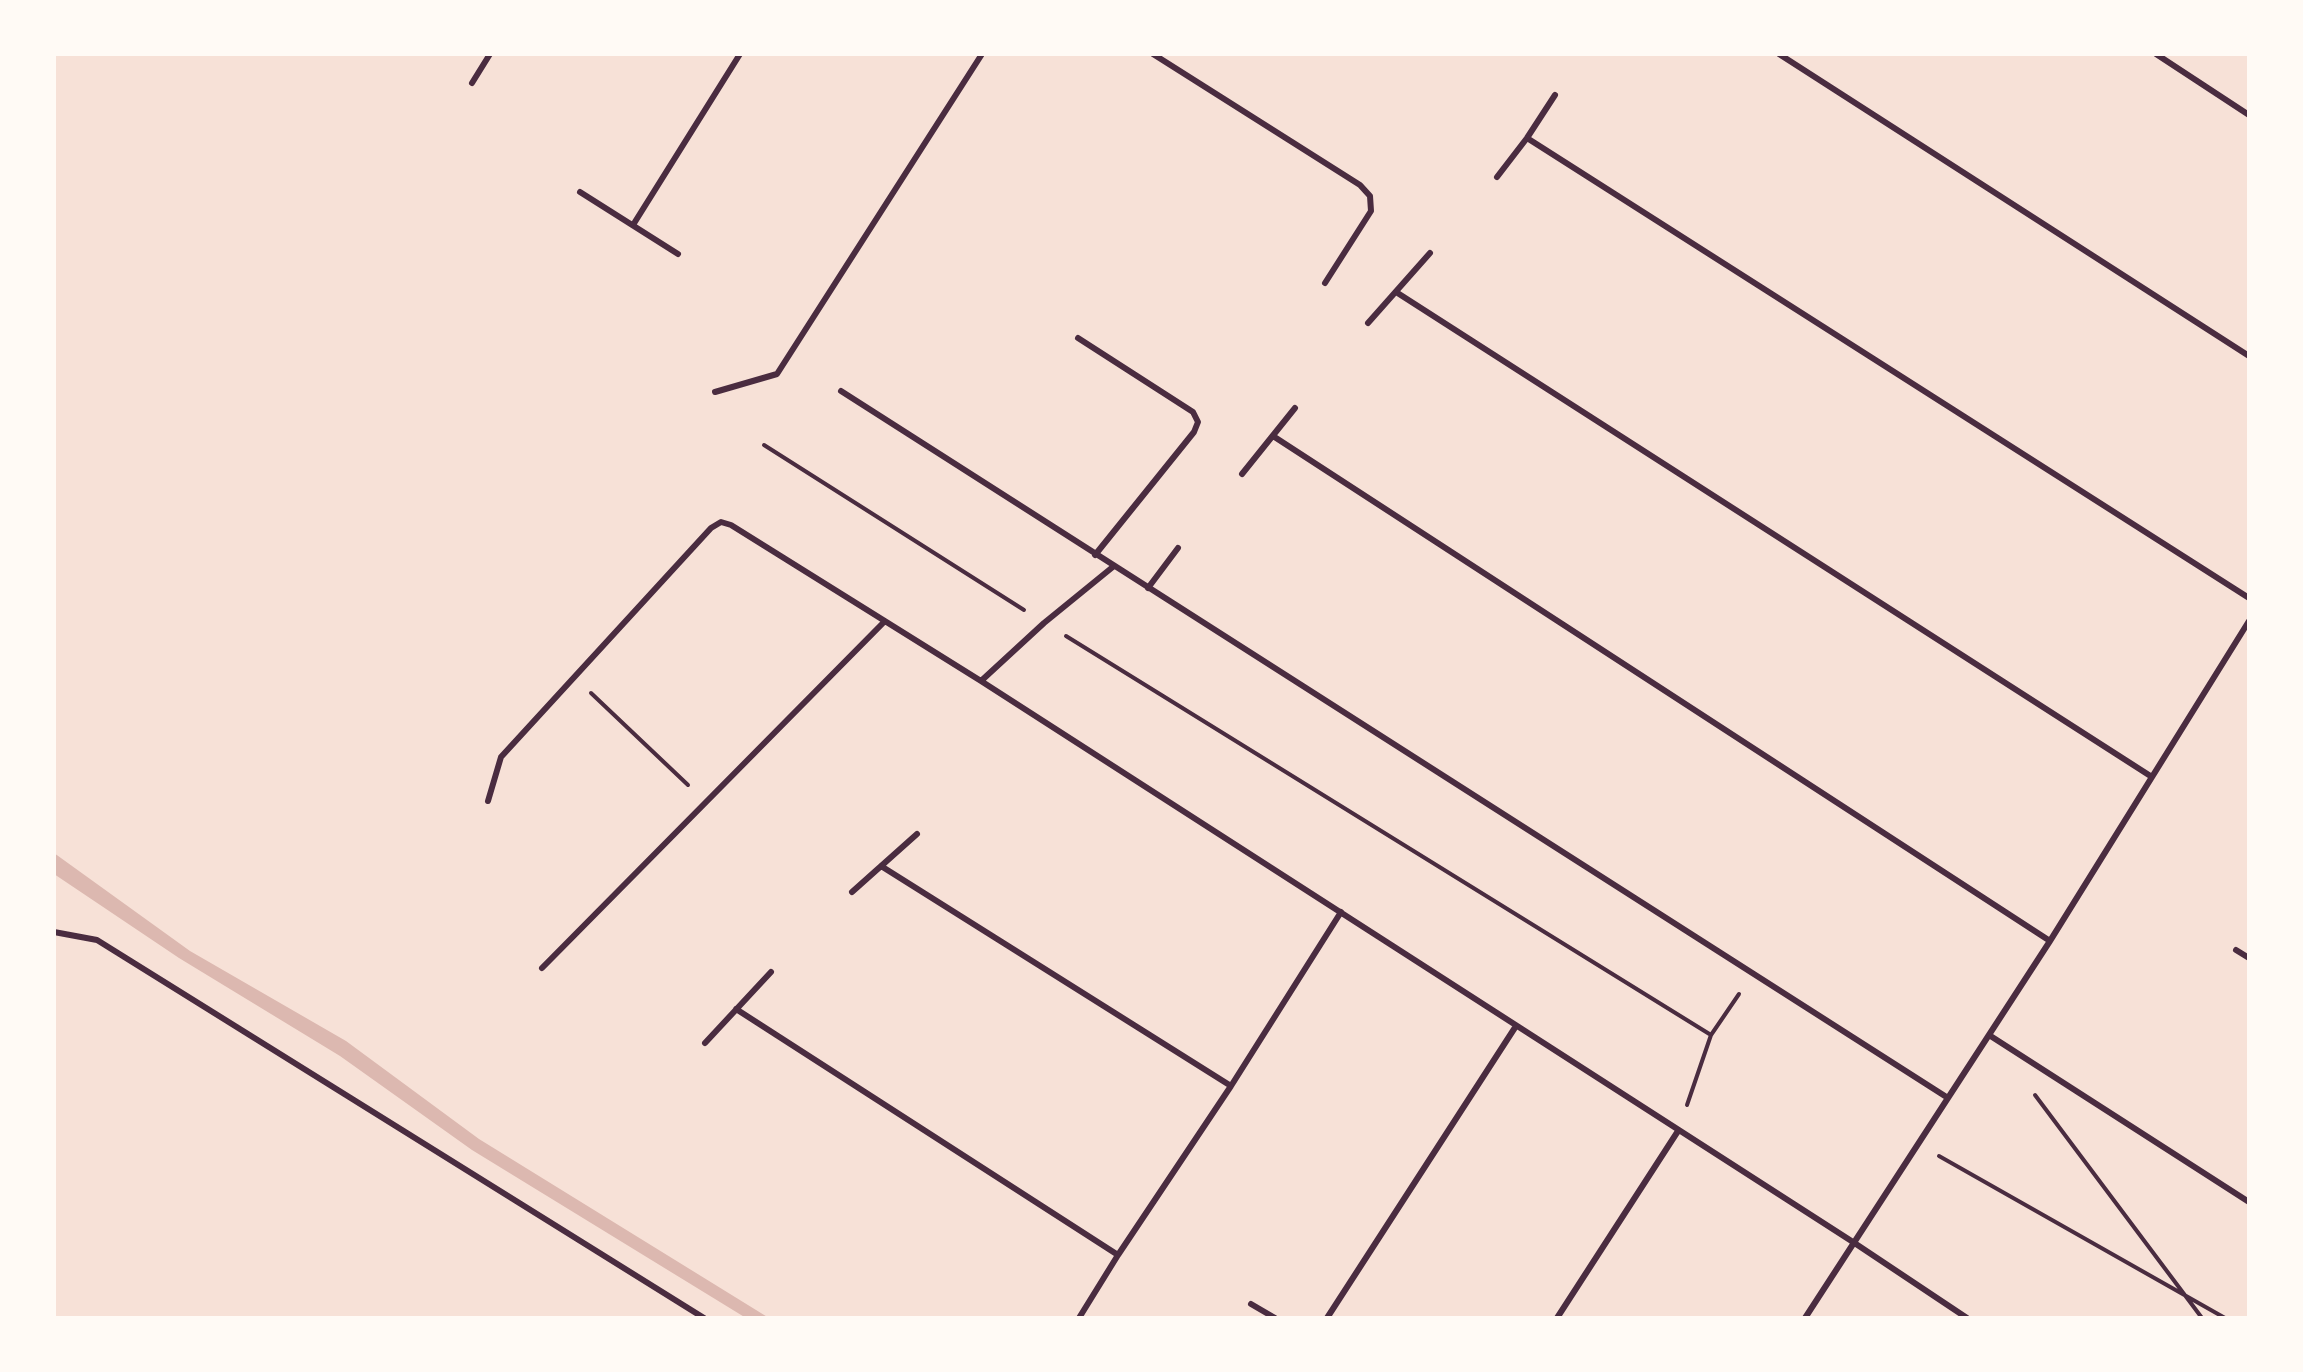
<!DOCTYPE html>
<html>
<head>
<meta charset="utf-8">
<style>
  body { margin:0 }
  #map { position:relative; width:2303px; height:1372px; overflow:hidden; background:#f7e1d7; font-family:"Space Grotesk",sans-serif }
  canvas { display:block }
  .frame { position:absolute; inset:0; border:56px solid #fffaf5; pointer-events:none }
</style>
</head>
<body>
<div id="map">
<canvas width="2303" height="1372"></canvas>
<div class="frame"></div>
</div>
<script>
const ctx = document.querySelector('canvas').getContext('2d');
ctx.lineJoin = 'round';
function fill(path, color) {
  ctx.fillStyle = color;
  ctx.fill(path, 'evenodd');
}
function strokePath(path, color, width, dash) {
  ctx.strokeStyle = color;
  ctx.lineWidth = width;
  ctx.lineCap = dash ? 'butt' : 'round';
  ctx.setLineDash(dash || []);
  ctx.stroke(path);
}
const water = new Path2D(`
  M54,853L190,951L346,1041L479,1139L769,1318H746L472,1150L340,1056L179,958L54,874Z`);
const path = new Path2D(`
  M764,445L1024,610
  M1066,636L1711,1035L1739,994
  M591,693L688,785
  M2035,1095L2202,1318
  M1687,1105L1711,1035
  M1939,1156L2225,1318`);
const minor = new Path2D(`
  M1153,54L1360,185L1370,196L1371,211L1325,283
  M1779,54L2249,356
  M2156,54L2249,115
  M472,83L490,54
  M1527,138L2249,598
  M1497,177L1527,138L1555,95
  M580,192L678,254
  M633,225L740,54
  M1396,292L2152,777
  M1368,323L1430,253
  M1078,338L1193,412L1198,422L1194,432L1095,555
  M841,391L1948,1098
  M715,392L777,374L982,54
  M1273,436L2050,941
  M1242,474L1295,408
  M1148,588L1178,548
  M981,681L1044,623L1114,566
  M488,801L501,757L711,528L721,522L731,525L981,681L1853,1242L1967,1318
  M881,866L1231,1086
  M852,892L917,834
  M54,932L97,940L704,1318
  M2236,950L2249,958
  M542,968L884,622
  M736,1009L1118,1255
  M1989,1035L2249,1202
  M705,1043L771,972
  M1251,1304L1275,1318
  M1079,1318L1118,1255L1231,1086L1341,912
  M1327,1318L1516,1026
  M1557,1318L1678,1131
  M1805,1318L2050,941L2249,621`);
fill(water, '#dcb8b0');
strokePath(path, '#4a2c40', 4);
strokePath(minor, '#4a2c40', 6);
</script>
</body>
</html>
